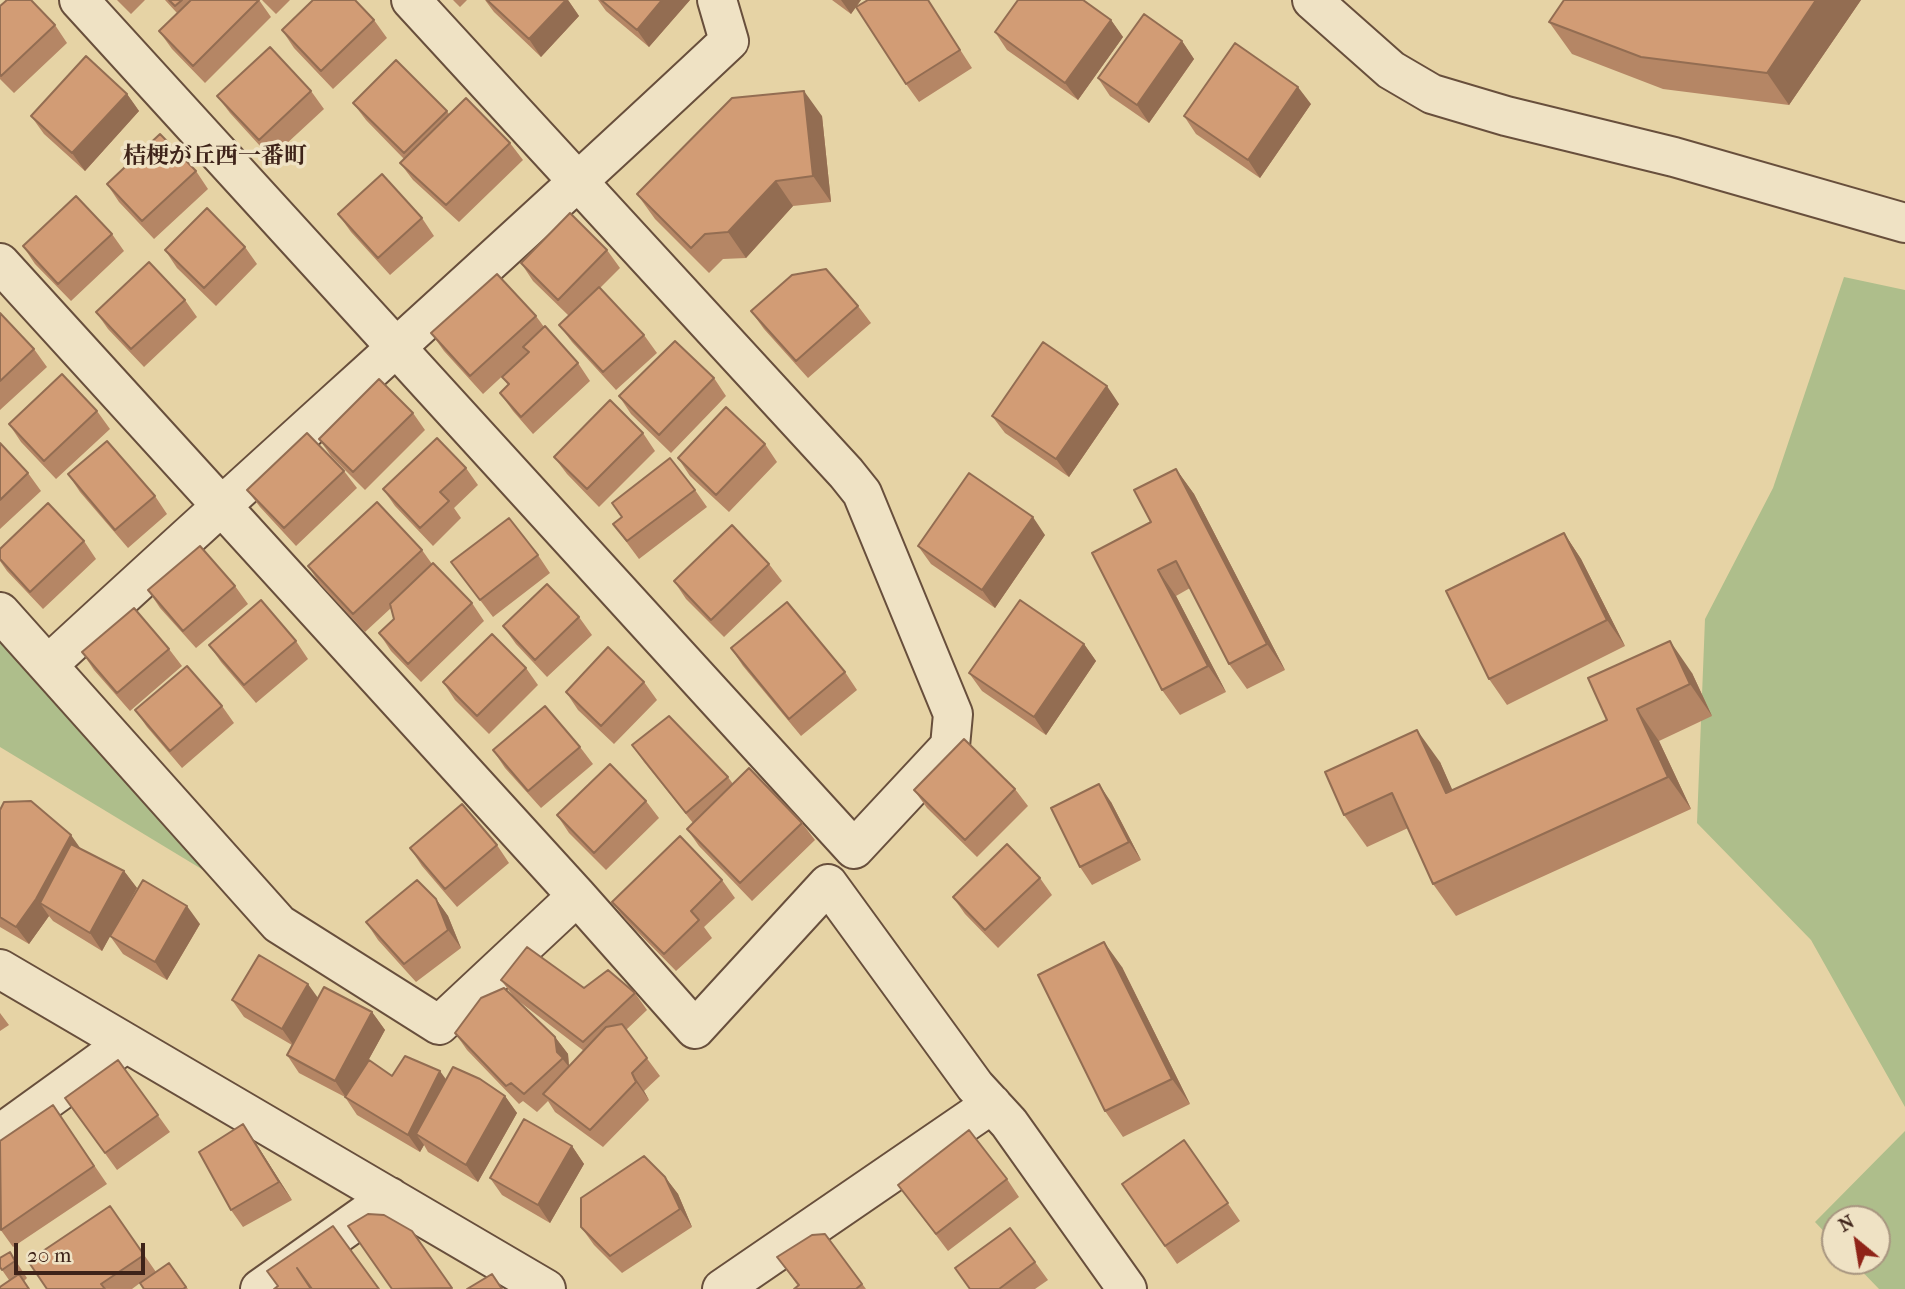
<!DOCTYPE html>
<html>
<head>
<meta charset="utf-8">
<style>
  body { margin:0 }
  #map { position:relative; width:1905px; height:1289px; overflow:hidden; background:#e6d3a5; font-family:"IM FELL French Canon",serif }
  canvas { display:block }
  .north { position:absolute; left:1821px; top:1205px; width:70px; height:70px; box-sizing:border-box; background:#efe2c4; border:2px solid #a89680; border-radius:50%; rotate:330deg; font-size:19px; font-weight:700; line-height:28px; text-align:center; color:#3e2319 }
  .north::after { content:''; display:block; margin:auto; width:24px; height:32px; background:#8f2418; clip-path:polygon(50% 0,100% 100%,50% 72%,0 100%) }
  .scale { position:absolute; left:14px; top:1243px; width:131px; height:32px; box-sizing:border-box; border:4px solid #3e2319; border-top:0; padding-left:9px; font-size:21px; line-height:24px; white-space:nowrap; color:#3e2319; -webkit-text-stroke:5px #efe2c4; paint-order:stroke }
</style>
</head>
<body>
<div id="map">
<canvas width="1905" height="1289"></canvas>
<div class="north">N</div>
<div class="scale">20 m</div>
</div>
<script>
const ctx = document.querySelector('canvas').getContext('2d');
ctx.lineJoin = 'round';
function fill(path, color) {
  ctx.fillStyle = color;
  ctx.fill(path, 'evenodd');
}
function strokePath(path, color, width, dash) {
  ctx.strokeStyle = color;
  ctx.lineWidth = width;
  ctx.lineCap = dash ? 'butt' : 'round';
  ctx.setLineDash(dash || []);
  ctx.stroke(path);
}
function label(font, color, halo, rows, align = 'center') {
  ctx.font = font + ' "IM FELL French Canon","Noto Serif JP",serif';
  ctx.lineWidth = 7;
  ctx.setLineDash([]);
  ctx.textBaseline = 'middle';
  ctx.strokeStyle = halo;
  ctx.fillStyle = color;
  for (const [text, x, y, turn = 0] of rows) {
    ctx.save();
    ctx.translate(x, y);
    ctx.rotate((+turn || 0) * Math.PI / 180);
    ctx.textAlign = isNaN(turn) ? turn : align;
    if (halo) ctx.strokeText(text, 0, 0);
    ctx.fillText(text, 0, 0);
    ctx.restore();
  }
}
const green = new Path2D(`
  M1844,277L1905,290V1107L1811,940L1697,823L1705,619L1773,488Z
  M0,637L228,885L0,747Z
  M1905,1131V1289H1879L1852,1261H1877V1219H1835V1243L1815,1222Z`);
const minor = new Path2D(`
  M79,0L854,849L950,746L953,714L862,493L846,473L411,0
  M0,263L577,896L695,1029L828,884L975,1086L1009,1123L1127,1289
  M0,612L279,924L439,1025L577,896
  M49,664C275,455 505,252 729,41L717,0
  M0,969L546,1289
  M0,1134L126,1043
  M260,1289L390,1197
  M722,1289L992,1104`);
const tertiary = new Path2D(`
  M1312,0L1391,70L1432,94L1506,116L1674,157L1905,223`);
const wall = new Path2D(`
  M117,0H145L131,14Z
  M165,0H259L271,17L205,83L172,49L159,31L177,13Z
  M262,0H290L276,14Z
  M453,0H467L460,7Z
  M485,0H568L579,16L541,57L494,12Z
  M598,0H690L649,47L606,11Z
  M832,0H861L851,14Z
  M928,0L972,68L919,102L906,84Z
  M1861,0L1789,105L1663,89L1572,54L1549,22Z
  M0,6L55,25L67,43L14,93L0,79Z
  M374,20L387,38L333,89L294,48L282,30Z
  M1111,20L1123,37L1078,100L1007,50L995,32Z
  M1182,41L1194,59L1149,123L1110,96L1098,78Z
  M311,91L324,109L271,158L230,113L217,96Z
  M127,94L139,111L85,171L44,134L31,116Z
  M353,103L447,111L449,114L510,143L523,160L459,222L413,180L400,163L404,159L366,120Z
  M1311,104L1260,178L1196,134L1184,116Z
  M822,116L831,202L793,206L746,258L723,259L709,273L655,219L637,194Z
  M196,171L208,189L154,239L119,202L107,184Z
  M338,214L422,218L434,236L390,275L351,232Z
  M112,234L124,251L71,301L35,264L23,246Z
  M245,247L257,264L216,306L177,268L165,250Z
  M607,250L620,268L600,288L644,335L657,353L616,390L572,342L559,325L569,316L533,281L521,263Z
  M185,300L197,317L144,367L108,329L96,312Z
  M858,306L871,323L808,378L764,329L751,311Z
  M0,313L34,349L47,367L0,410Z
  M536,316L544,327L578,363L590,381L533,434L513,411L500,393L508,385L502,377L523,357L483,394L444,351L431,333Z
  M714,378L726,396L671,453L631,414L619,396Z
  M1119,404L1069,477L1005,433L992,416Z
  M97,411L110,429L56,479L21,442L9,424Z
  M413,413L425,430L365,490L331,456L319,439Z
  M643,433L655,451L599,507L567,474L554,457Z
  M0,443L28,473L41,491L0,529Z
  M765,444L777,462L729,512L690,476L678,458Z
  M466,468L478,485L454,508L461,518L433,546L395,506L383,489Z
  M1176,469L1194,494L1285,670L1247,689L1229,664L1190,588L1176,596L1226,692L1180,715L1162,690L1151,522Z
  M344,471L357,488L296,546L260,507L247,490Z
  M68,474L155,496L167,514L128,548L80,492Z
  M695,490L707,507L639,559L613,524Z
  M1564,533L1581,559L1625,646L1507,705L1489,679Z
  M1045,535L995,608L931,564L918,546Z
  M84,541L96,559L43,609L7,571L0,561V549Z
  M422,550L432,564L472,603L484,621L421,682L391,651L379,633L394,619L391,608L365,632L320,584L308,566Z
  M538,555L550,573L493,617L451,562Z
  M769,564L782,581L724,637L686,599L674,581Z
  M235,586L248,604L196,648L160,608L148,590Z
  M579,617L592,635L547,677L516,644L503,626Z
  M296,641L308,659L256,703L221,662L209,645Z
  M1084,644L1096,661L1046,735L982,691L969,673Z
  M731,648L845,672L857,690L801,736L743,666Z
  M169,649L182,666L130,711L94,670L82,652Z
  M526,668L538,685L489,734L455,700L443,682Z
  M1692,673L1712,716L1659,741L1691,809L1456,916L1433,884L1408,828L1367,847L1344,815L1440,762L1452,790L1607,720Z
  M644,682L657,700L614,744L578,710L566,692Z
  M222,706L234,723L182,768L147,727L135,710Z
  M632,745L728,777L733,784L802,823L815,840L752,901L699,846L687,829L693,823L644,762Z
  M580,747L593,764L541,808L505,768L493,750Z
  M1015,789L1028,806L977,857L927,808L914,790Z
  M646,801L659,818L606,870L569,833L557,815Z
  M1111,802L1141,860L1092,885L1080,867Z
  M0,810L124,871L137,888L117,924H200L167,980L123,954L110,936L102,951L53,921L49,916L29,944L0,927Z
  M497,845L509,863L457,907L422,866L410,848Z
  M1040,878L1052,895L998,948L965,914L953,897Z
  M722,880L735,898L704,927L712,938L676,971L625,919L612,902Z
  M436,899L448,916L461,948L416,982L378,940L366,922Z
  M1122,967L1190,1104L1123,1137L1105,1111Z
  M501,980L635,993L647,1010L626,1030L660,1076L644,1091L649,1100L603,1147L555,1112L548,1101L537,1112L523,1101L519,1104L467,1050L455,1033L513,996ZM516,999L584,1051L569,1066L568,1054L555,1037Z
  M318,998L372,1012L385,1030L364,1068L392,1076L446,1079L505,1096L517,1113L478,1182L428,1152L424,1145L420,1152L357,1115L345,1097L299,1073L287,1055L292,1045L244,1017L232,1000Z
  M0,1013L9,1025L0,1031Z
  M118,1060L170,1132L117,1170L65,1098Z
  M53,1105L107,1184L13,1247L0,1229Z
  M1184,1140L1240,1221L1177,1264L1122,1184Z
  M255,1142L292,1200L243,1227L231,1210Z
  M572,1146L584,1164L550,1223L502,1195L490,1178Z
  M665,1177L678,1194L692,1227L622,1273L594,1245L581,1227Z
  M1007,1179L1019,1197L948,1251L898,1185Z
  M110,1206L156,1272L169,1263L188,1289H144L140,1283L132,1289H47Z
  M825,1234L866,1289H794L798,1286L777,1257Z
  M10,1252L27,1278L24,1281L9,1280L0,1267Z
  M1035,1262L1048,1280L1035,1289H970Z`);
const shadedWall = new Path2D(`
  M566,0H568L579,16L541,57L529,39Z
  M662,0H690L649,47L637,30Z
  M841,0H861L851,14Z
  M1816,0H1861L1789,105L1767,73Z
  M1111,20L1123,37L1078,100L1065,83Z
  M1182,41L1194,59L1149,123L1137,105Z
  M1298,87L1311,104L1260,178L1248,160Z
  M804,91L822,116L831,202L813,176Z
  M127,94L139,111L85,171L72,153Z
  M776,181L793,206L746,258L728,232Z
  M1107,386L1119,404L1069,477L1056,459Z
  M1176,469L1194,494L1285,670L1267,644Z
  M1033,517L1045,535L995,608L982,590Z
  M1564,533L1581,559L1625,646L1607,620Z
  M1158,570L1176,596L1226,692L1208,666Z
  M1670,641L1692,673L1712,716L1690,684Z
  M1084,644L1096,661L1046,735L1034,717Z
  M1637,709L1659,741L1691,809L1668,777Z
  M1417,730L1440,762L1468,825L1446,793Z
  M1099,784L1111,802L1141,860L1129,842Z
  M71,835L83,852L40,903L49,916L29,944L16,927Z
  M124,871L137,888L102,951L90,933Z
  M436,899L448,916L461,948L448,930Z
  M187,906L200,924L167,980L155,962Z
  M1104,942L1122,967L1190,1104L1172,1079Z
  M308,984L321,1002L294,1046L282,1029Z
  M372,1012L385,1030L347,1099L335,1081Z
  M555,1037L568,1054L569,1067L557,1052Z
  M440,1071L453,1089L416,1134L424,1145L420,1152L408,1135Z
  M632,1073L644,1091L649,1100L636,1082Z
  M505,1096L517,1113L478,1182L466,1165Z
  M243,1124L255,1142L292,1200L279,1182Z
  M572,1146L584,1164L550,1223L538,1205Z
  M665,1177L678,1194L692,1227L680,1209Z`);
const building = new Path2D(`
  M7,0H31L55,25L1,76L0,74V6Z
  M169,0H182L175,6Z
  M191,0H259L193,66L159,31Z
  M313,0H355L374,20L321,71L282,30Z
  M487,0H566L529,39Z
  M601,0H662L637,30Z
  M868,0H928L960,50L906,84L856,7Z
  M1018,0H1083L1111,20L1065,83L995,32Z
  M1564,0H1816L1767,73L1641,57L1549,22Z
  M1144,14L1182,41L1137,105L1098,78Z
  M1235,43L1298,87L1248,160L1184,116Z
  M270,47L311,91L259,140L217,96Z
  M86,56L127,94L72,153L31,116Z
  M396,60L447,111L404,153L353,103Z
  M804,91L813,176L776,181L728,232L705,234L691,248L637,194L732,98Z
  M466,98L510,143L446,205L400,163Z
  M160,134L196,171L142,221L107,184Z
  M382,174L422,218L378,258L338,214Z
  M76,196L112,234L58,284L23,246Z
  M207,208L245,247L204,288L165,250Z
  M570,213L607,250L558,300L521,263Z
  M149,262L185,300L131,349L96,312Z
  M826,269L858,306L796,361L751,311L792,275Z
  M497,274L536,316L470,376L431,333Z
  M599,287L644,335L603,372L559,325Z
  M0,313L34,349L0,381Z
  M545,326L578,363L521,417L500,393L509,384L502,377L529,352L523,347Z
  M675,341L714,378L659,435L619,396Z
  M1043,342L1107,386L1056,459L992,416Z
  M62,374L97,411L44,461L9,424Z
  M379,379L413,413L353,472L319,439Z
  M610,400L643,433L587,489L554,457Z
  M726,407L765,444L716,495L678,458Z
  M307,433L344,471L284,528L247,490Z
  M437,438L466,468L440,492L449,501L420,528L383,489Z
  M107,441L155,496L115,530L68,474Z
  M0,443L28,473L0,500Z
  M670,458L695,490L627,541L613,524L622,517L612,503Z
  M1176,469L1267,644L1229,664L1176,561L1158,570L1208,666L1162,690L1092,553L1151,522L1134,490Z
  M969,473L1033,517L982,590L918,546Z
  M377,502L422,550L353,614L308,566Z
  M48,503L84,541L30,592L0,559V549Z
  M509,518L538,555L480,600L451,562Z
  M732,525L769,564L711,620L674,581Z
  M1564,533L1607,620L1489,679L1446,591Z
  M200,546L235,586L183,631L148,590Z
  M433,563L472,603L408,664L379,633L394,619L390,604Z
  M547,584L579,617L535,660L503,626Z
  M261,600L296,641L244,685L209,645Z
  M1020,600L1084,644L1034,717L969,673Z
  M787,602L845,672L789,719L731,648Z
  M134,608L169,649L117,693L82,652Z
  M492,634L526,668L477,716L443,682Z
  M1670,641L1690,684L1637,709L1668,777L1433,884L1392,793L1344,815L1325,772L1417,730L1446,793L1607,720L1588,678Z
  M608,647L644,682L601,726L566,692Z
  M187,666L222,706L170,751L135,710Z
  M545,706L580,747L528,791L493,750Z
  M669,716L728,777L686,813L632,745Z
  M964,739L1015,789L965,840L914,790Z
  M610,764L646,801L594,853L557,815Z
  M749,768L802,823L740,883L687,829Z
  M1099,784L1129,842L1080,867L1051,808Z
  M31,801L71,835L36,899L16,927L0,917V810L4,802Z
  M462,804L497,845L445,889L410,848Z
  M680,836L722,880L691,911L699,920L664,954L612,902Z
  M71,844L124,871L90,933L40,903Z
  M1007,844L1040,878L985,930L953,897Z
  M143,880L187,906L155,962L110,936Z
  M417,880L436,899L448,930L404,964L366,922Z
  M1104,942L1172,1079L1105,1111L1038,975Z
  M527,947L584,988L608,970L635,993L583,1042L501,980Z
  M259,955L308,984L282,1029L232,1000Z
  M324,987L372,1012L335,1081L287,1055Z
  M504,988L555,1037L557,1052L563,1058L524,1094L511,1083L506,1086L455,1033L481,998Z
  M622,1024L647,1058L632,1073L636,1082L590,1130L543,1094L606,1027Z
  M405,1056L440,1071L408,1135L345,1097L369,1060L392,1076Z
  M118,1060L158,1115L105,1153L65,1098Z
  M453,1067L480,1079L505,1096L466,1165L416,1134Z
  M53,1105L94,1166L1,1230L0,1141Z
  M524,1119L572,1146L538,1205L490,1178Z
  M243,1124L279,1182L231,1210L199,1152Z
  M969,1130L1007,1179L936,1234L898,1185Z
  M1184,1140L1228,1203L1165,1246L1122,1184Z
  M644,1156L665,1177L680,1209L610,1256L581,1227V1198Z
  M110,1206L144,1255L101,1284L105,1289H47L28,1261Z
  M368,1214L384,1215L412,1231L452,1288L392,1289L348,1226Z
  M333,1226L379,1289H312L297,1268L311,1289H274L278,1286L267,1271Z
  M1010,1228L1035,1262L999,1289H970L955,1268Z
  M825,1234L862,1284L856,1289H794L799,1285L777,1257L812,1235Z
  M10,1252L15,1261L2,1270L0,1267V1258Z
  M169,1263L186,1287L183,1289H144L140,1283Z
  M19,1274L29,1289H0V1287Z
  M492,1274L502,1289H467Z`);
const quarterNames = [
  ["桔梗が丘西一番町",215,157]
];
fill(green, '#aebe8b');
strokePath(minor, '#684f3c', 42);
strokePath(tertiary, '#684f3c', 42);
strokePath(minor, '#efe2c4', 38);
strokePath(tertiary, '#efe2c4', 38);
fill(wall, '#b58665');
fill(shadedWall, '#936d52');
fill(building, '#d29c75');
strokePath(building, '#936d52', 2);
label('bold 23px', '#3e2319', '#efe2c4', quarterNames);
</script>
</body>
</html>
